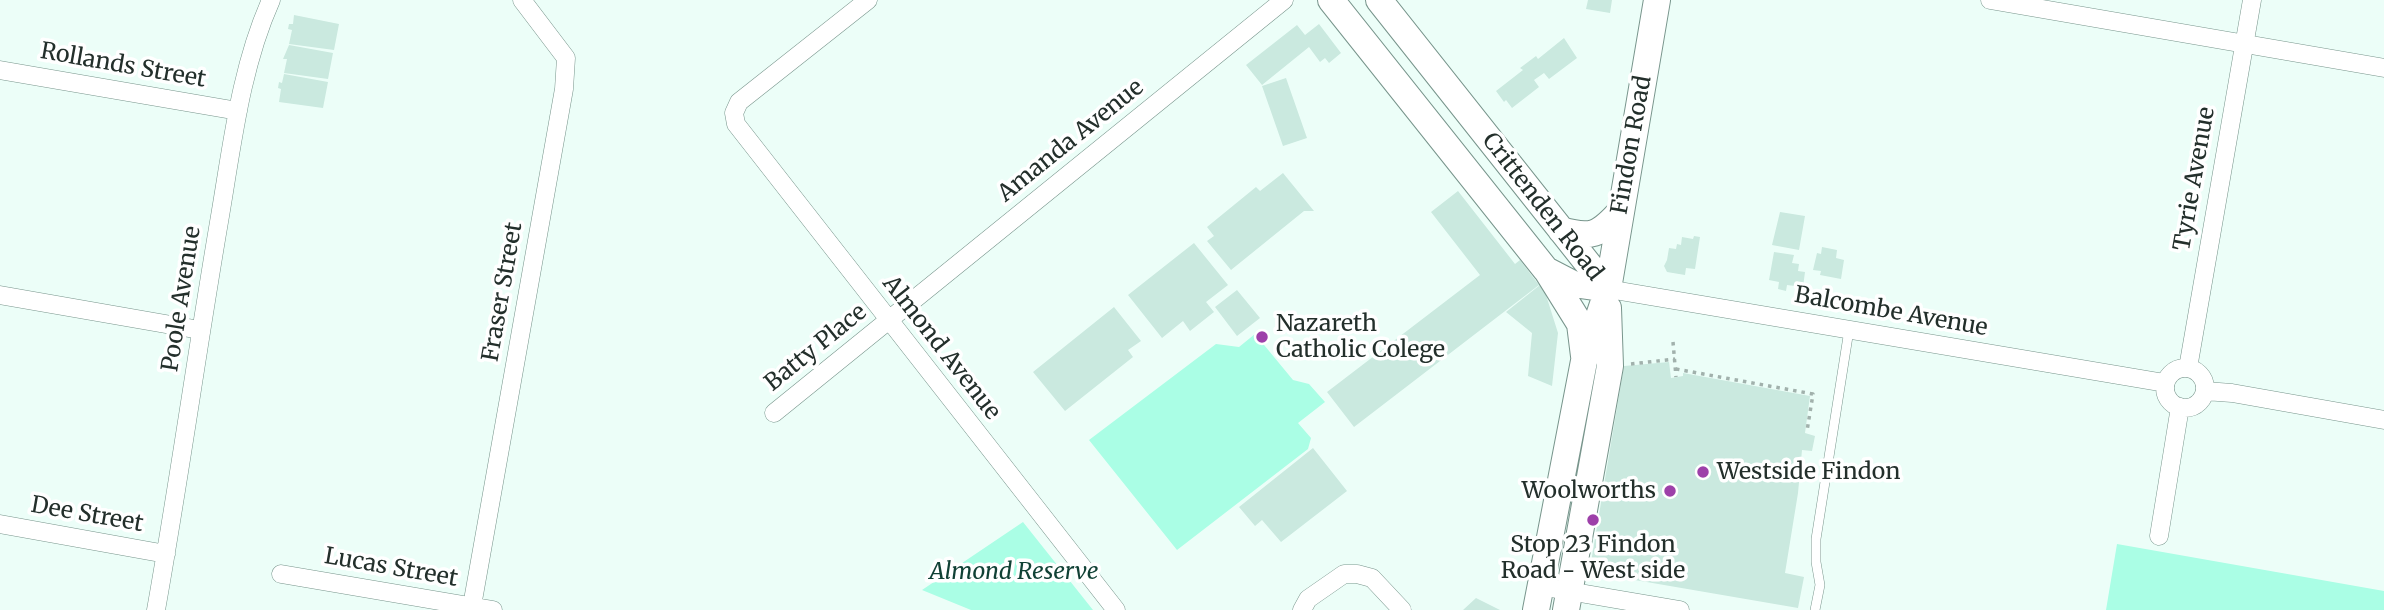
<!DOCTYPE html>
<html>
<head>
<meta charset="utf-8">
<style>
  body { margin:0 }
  canvas { display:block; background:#ecfef8 }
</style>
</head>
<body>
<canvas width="2384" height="610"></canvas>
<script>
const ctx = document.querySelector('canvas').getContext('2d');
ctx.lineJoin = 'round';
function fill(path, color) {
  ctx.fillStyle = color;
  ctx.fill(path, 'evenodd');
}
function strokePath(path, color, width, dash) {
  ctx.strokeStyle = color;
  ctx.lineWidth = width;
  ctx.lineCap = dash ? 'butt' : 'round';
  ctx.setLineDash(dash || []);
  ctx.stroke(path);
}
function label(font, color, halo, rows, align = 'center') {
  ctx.font = font + ' Merriweather,serif';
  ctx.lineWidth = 7;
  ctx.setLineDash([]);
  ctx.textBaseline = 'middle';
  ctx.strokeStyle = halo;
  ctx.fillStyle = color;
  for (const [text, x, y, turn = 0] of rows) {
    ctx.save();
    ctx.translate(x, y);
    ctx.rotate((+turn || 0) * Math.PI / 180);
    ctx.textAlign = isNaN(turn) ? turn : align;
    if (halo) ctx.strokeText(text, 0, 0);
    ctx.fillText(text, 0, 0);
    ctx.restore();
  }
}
const green = new Path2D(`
  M1255,334L1293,380L1309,384L1325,402L1298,423L1311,438L1308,449L1177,550L1089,440L1216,344L1239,347Z
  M1023,522L1093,610H971L922,590Z
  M2117,544L2384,591V610H2106Z`);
const building = new Path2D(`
  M1588,0H1612L1610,13L1586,9Z
  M294,15L339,24L334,50L289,44L292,30L288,29L289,24H293Z
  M1319,24L1341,53L1329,63L1325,58L1320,62L1309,47L1262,85L1246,65L1297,25L1305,35Z
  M1564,38L1577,58L1549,79L1544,73L1534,80L1539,87L1512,108L1506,100L1504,102L1496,91L1523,70L1520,68L1536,56L1538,59Z
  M289,45L333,53L328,79L284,73L287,59H283Z
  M284,74L328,82L323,108L279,102L281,89L278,88L279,82L282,83Z
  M1286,78L1307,138L1283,146L1262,86Z
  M1283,173L1314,211H1304L1231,270L1207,241L1214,236L1207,227L1256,187L1260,191Z
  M1458,191L1515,264L1520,260L1539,285L1354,427L1327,392L1480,275L1431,212Z
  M1780,212L1805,216L1799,250L1772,245Z
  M1694,236L1700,237L1695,269L1686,268L1685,275L1667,272L1664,266L1667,260L1669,248L1676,249L1677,244L1681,245L1682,237L1693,239Z
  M1194,243L1228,285L1206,302L1214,312L1190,331L1183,321L1162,338L1128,295Z
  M1822,247L1837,250L1836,258L1844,260L1841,279L1820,275L1821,271L1813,270L1817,253L1821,254Z
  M1774,252L1794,255L1792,263L1799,264L1798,271L1805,272L1803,287L1787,285L1786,291L1778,289L1779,282L1769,280Z
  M1540,285L1546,295L1558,333L1552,386L1528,376L1532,333L1506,312Z
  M1237,290L1260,318L1237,336L1215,307Z
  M1114,307L1141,341L1128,350L1133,357L1065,411L1033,372Z
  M1669,362L1671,378L1683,376V373L1810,396L1805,433L1815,436L1812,451L1802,450L1798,493L1785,573L1804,577L1798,608L1600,574L1591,562L1624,366Z
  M1313,448L1347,491L1281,542L1262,520L1255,526L1239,507Z
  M1476,598L1500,610H1463Z`);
const path = new Path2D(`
  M1673,342L1676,377
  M1631,364L1675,359
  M1676,369L1813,394L1807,431`);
const lane = new Path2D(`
  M1815,610L1820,585L1816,562V539L1849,330`);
const street = new Path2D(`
  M868,0L739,102L734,113L736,124L1116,610
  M1990,0L2384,68
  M0,70L238,111
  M1608,289L2165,383
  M0,295L200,330
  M2188,368L2252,0
  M2165 388a20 20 0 1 1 40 0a20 20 0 1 1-40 0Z
  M2205,391L2232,393L2384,420
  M774,413L1284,0
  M0,524L166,554
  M2159,536L2180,407
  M281,574L493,610
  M1539,586L1680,610
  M472,606L564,89L566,58L522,0
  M156,610C179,481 197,351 219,222C232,147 240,69 271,0
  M1302,610L1308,599L1344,574H1357L1372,578L1402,610`);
const secondary = new Path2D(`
  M1331,0L1546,270L1573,284L1608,289
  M1379,0L1608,289
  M1561,230C1591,239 1599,235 1620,212
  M1547,271L1580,324L1584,356
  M1536,610L1584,361L1608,289L1657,0
  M1566,610L1610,366L1608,308`);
const markers = [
  [1262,337,7,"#9d40a9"],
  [1703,472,7,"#9d40a9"],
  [1670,491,7,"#9d40a9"],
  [1593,520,7,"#9d40a9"]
];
const streetNames = [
  ["Rollands Street",123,66,10],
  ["Amanda Avenue",1071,141,-39],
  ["Findon Road",1632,145,-80],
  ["Tyrie Avenue",2195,179,-80],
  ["Crittenden Road",1542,207,52],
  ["Fraser Street",503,292,-80],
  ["Poole Avenue",182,299,-81],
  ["Balcombe Avenue",1891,312,10],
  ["Batty Place",816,348,-39],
  ["Almond Avenue",941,348,52],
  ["Dee Street",87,515,10],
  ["Lucas Street",391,568,10]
];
const poiNames = [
  ["Nazareth",1276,324],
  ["Catholic Colege",1276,350],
  ["Westside Findon",1717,472],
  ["Woolworths",1656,491,"right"],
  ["Stop 23 Findon",1593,545,"center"],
  ["Road - West side",1593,571,"center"]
];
const parkNames = [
  ["Almond Reserve",1014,572]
];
fill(green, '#aafee5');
fill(building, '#cae9df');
strokePath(lane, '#78958c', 10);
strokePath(street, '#78958c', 19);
strokePath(secondary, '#78958c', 28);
strokePath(path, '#a1b1ac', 3.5, [3.5, 5]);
strokePath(lane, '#fff', 9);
strokePath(street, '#fff', 18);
strokePath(secondary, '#fff', 26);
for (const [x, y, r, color] of markers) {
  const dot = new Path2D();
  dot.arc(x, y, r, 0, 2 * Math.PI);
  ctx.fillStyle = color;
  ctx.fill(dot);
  strokePath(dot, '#fff', 2.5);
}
label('23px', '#232f2b', '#fff', streetNames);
label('23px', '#232f2b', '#fff', poiNames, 'left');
label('italic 23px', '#104135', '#fff', parkNames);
</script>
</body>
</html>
